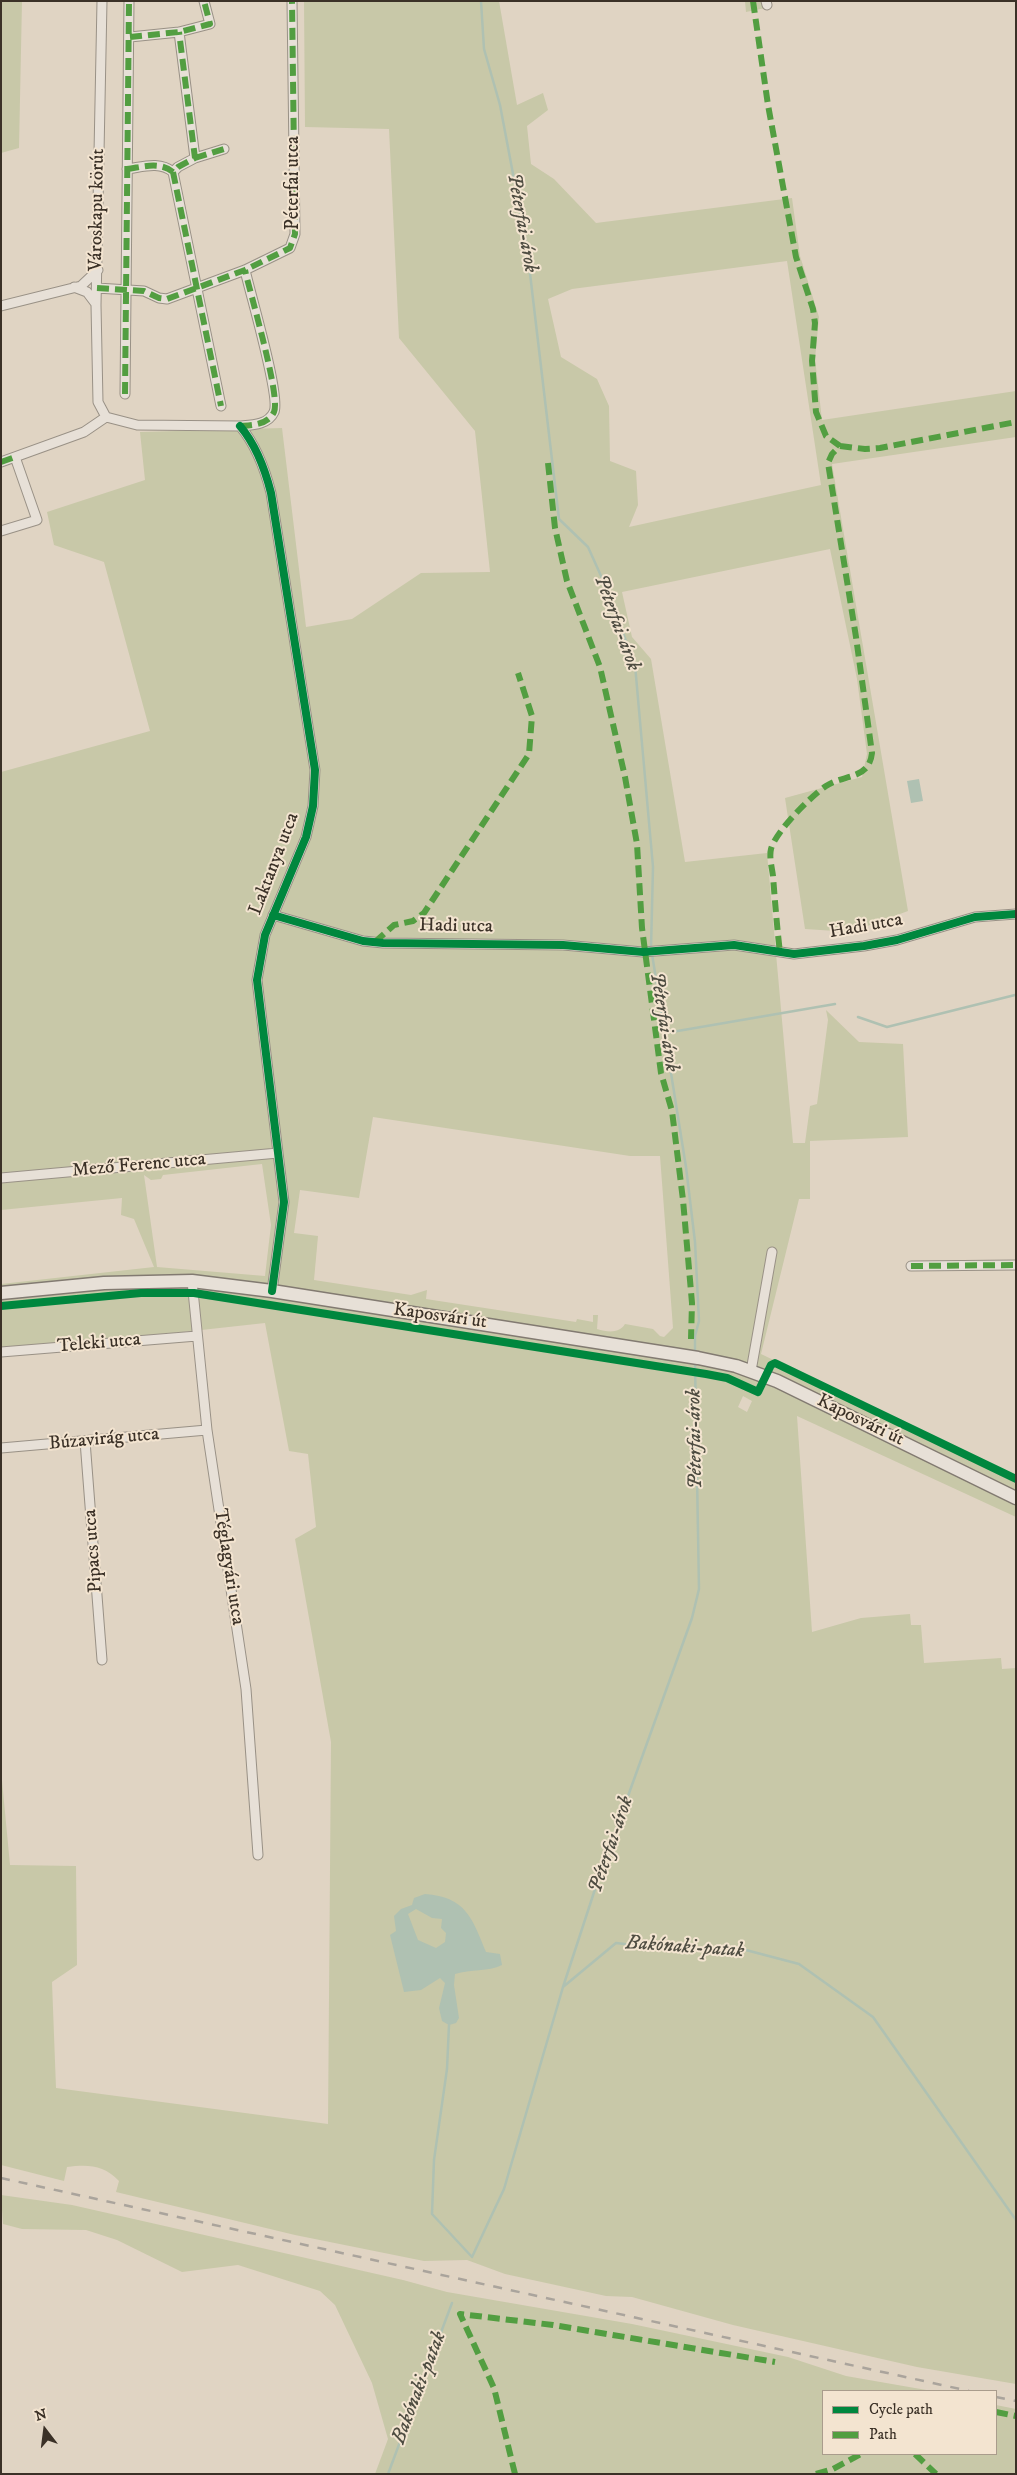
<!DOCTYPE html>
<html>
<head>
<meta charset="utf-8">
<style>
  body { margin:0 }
  #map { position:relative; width:1017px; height:2475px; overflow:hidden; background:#e0d4c3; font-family:"IM FELL DW Pica",serif }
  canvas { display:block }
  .frame { position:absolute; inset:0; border:2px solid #3b3127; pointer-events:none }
  .legend { position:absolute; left:822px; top:2390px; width:175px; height:65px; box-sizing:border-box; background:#f3e4d0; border:1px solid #a99c8c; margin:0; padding:6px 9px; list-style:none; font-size:15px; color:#3b3127 }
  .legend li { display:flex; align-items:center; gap:10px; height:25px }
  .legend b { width:25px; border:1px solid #a99c8c }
  .north { position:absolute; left:20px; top:2405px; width:50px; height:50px; -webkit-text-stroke:4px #f3e4d0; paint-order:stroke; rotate:345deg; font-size:14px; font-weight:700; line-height:20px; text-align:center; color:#3b3127 }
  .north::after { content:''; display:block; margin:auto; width:18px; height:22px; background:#3b3127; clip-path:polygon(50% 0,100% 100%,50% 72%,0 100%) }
</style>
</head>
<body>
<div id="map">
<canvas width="1017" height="2475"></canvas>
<div class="frame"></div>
<ul class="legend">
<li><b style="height:6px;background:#00873e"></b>Cycle path</li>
<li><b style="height:6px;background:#529e41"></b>Path</li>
</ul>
<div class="north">N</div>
</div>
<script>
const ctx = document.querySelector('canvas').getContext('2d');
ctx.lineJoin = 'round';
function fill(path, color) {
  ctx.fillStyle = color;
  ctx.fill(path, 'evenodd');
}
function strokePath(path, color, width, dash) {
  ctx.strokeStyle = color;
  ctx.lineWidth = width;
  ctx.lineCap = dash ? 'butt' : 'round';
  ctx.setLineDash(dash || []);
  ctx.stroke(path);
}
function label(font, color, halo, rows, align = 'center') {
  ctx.font = font + ' "IM FELL DW Pica",serif';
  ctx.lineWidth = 4;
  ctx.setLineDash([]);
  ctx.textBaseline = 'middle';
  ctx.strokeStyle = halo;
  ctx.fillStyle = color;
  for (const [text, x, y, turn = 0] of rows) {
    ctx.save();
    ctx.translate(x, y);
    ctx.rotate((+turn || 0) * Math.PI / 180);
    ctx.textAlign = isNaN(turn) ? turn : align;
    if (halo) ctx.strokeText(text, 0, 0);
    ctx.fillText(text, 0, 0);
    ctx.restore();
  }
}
const green = new Path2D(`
  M1,1H22L19,148L1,153Z
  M304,1H499L517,105L543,93L548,110L527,126L531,164L554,179L596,223L792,198L800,256L819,317L815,359L822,420L1016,391V437L832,464L908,911L851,932L805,929L785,798L862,777L867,754L857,679L830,549L622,592L632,637L651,659L685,862L767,853L793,1143H805L810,1106L817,1104L828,1020L826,1010L859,1042L903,1044L908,1137L810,1141V1199H799L761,1354L1016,1476V1517L797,1416L812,1632L861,1618L910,1614L911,1625H921L924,1663L1001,1658L1002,1669L1016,1668V2384L917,2367L733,2325L632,2297L606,2296L505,2274L467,2260L424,2261L295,2235L116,2192L119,2181C104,2165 88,2164 67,2167L64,2181L1,2165V1770L10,1865L76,1866L77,1965L52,1982L56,2088L328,2124L331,1742L295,1539L316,1527L308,1454L289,1451L265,1323L1,1352V1284L154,1267L134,1219L121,1215L122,1198L1,1210V772L150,731L104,562L54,545L47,512L145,480L140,432L282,428L306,627L352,619L421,573L490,572L475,431L399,338L389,129L305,127ZM787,261L821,485L629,527L638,505L636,471L610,461L609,406L597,379L561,357L548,299L572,289ZM373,1117L630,1156H660L673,1328L664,1337L660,1336L653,1329L625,1324C619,1334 607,1332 597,1329L598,1315H593V1322L577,1319L576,1322L426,1299L427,1290L411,1295L314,1280L318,1236L294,1233L300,1190L359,1198ZM262,1164L271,1225L265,1276L157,1267L144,1175L151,1180L161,1179L163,1175ZM743,1396L752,1401L747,1412L738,1407Z
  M745,1H770V7L746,12Z
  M1,2195L72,2205L403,2280L447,2292L632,2324L788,2357L846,2376L932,2391H823V2454H996V2405L1016,2409V2474H375L388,2439L372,2383L335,2305L320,2291L238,2265L182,2272L117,2240L86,2230L22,2229L3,2224Z`);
const water = new Path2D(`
  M919,779L923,801L911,803L907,781Z
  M425,1894C466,1897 472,1918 486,1952L500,1954L502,1965C488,1972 471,1969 455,1974L454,1985L459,2018L456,2023L449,2025L442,2021L439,2008L445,1983L440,1978L421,1990L404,1992L390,1935L396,1931L394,1916L401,1909L412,1905L414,1898ZM416,1909L432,1918L442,1919L441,1928L446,1933L445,1942L436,1948L418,1940L408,1914Z`);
const stream = new Path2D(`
  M481,1L484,49L500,105L527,248L559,519L588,547L606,587L635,665L653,867L651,948
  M652,954L686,1167L695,1242L699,1321L695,1336V1355
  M858,1017L887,1027L1015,995
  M666,1033L835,1004
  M563,1987L600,1874L692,1618L699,1589L695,1363
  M449,2025L447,2069L434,2160L432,2214L472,2257L504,2189L563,1987L616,1943L678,1950L742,1949L799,1964L873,2017L1016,2220
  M388,2474L452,2303`);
const street = new Path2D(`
  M102,1L96,305L98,402L106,417L137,425L240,426C252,425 268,425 274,412C281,397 250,293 245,270
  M766,1L767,5
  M130,37L179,32L210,24L204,1
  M195,158L224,149
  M127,169C143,167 159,161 173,172L178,167L195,158L179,32
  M173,172L221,406
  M74,287L87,292L96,304
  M97,288L144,291L159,298L167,299L245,270L290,248L295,234L292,1
  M1,306L81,286L98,270
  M125,394L129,1
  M240,426C256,445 265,469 271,493L315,770L313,806L306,837L265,935L257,980L284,1202L272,1291
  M1,462L84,432L106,417
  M1,531L37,520L15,457
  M273,915L363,941L383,943L563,945L643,952L734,945L794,954L864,946L897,940L975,917L1016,914
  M1,1178L278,1153
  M911,1266L1016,1265
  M192,1281L207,1430L246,1689L258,1855
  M1,1352L197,1336
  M751,1371L772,1252
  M85,1441L102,1660
  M1,1448L207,1430`);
const secondary = new Path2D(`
  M1,1293L104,1283L192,1281L272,1291L698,1358L736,1366L777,1381L1016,1498`);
const rail = new Path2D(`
  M1,2178L969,2391
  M996,2397L1016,2401`);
const quiet = new Path2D(`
  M753,1L768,105L796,257L813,309L815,323L812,361L816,412L826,436L840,446L832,454L828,463L856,637L872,753C869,780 844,774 826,786C810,797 776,831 771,849C769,857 772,868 773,876C775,902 777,927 780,953
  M130,37L179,32L210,24L204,1
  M195,158L224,149
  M127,169C143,167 159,161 173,172L178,167L195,158L179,32
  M173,172L221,406
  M97,288L144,291L159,298L167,299L245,270L290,248L295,234L292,1
  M125,394L129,1
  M240,426C252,425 268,425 274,412C281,397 250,293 245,270
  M840,446L865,449L880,448L1016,422
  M1,462L15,457
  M548,463L555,528L567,581L600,667L625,777L637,844L642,928L661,1073L672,1111L683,1200L692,1303L691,1339
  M375,942L394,925L413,921L424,913L529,754L532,716L518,673
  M911,1266L1016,1265
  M996,2412L1016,2416
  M915,2454L936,2474
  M515,2474L494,2388L460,2314L553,2325L775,2362
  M816,2474L833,2469L861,2454`);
const cycleway = new Path2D(`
  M240,426C256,445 265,469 271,493L315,770L313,806L306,837L265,935L257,980L284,1202L272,1291
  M273,915L363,941L383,943L563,945L643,952L734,945L794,954L864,946L897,940L975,917L1016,914
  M1,1306L141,1293H194L706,1374L727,1378L758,1392L771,1365L775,1363L1016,1479`);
const streetNames = [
  ["Péterfai utca",294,183,-90],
  ["Városkapu körút",98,210,-89],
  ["Laktanya utca",275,864,-69],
  ["Hadi utca",456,927,1],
  ["Hadi utca",866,927,-10],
  ["Mező Ferenc utca",139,1166,-5],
  ["Kaposvári út",440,1317,8],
  ["Teleki utca",99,1344,-5],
  ["Kaposvári út",860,1421,26],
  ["Búzavirág utca",104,1440,-5],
  ["Pipacs utca",94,1551,-94],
  ["Téglagyári utca",228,1567,81]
];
const waterNames = [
  ["Péterfai-árok",521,223,80],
  ["Péterfai-árok",616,623,70],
  ["Péterfai-árok",663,1022,81],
  ["Péterfai-árok",696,1439,-91],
  ["Péterfai-árok",612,1845,-71],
  ["Bakónaki-patak",685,1948,4],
  ["Bakónaki-patak",420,2388,-69]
];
fill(green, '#c8c8a8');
fill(water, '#afc1b2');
strokePath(stream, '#afc1b2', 2.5);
strokePath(street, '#999186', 11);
strokePath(secondary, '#827a71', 15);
strokePath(street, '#e7e0d7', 9);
strokePath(secondary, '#e7e0d7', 12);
strokePath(rail, '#aaa49c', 2.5, [9, 9]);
strokePath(quiet, '#529e41', 6, [12, 6]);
strokePath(cycleway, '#00873e', 8);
label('19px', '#3b3127', '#f3e4d0', streetNames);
label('italic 20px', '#4e4c41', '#f3e4d0', waterNames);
</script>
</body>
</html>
